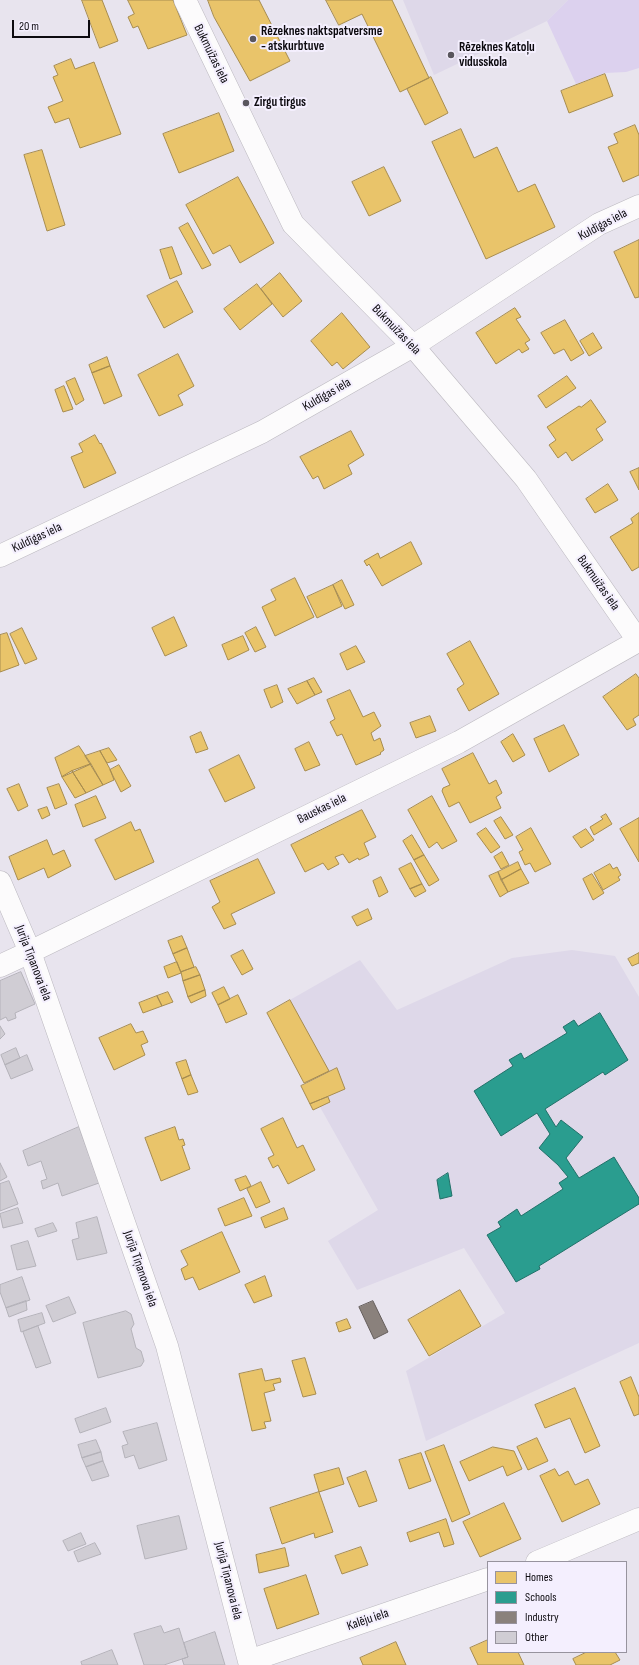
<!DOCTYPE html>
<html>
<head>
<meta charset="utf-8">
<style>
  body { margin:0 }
  #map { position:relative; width:639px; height:1665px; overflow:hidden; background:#e8e4ee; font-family:"Sofia Sans Condensed",sans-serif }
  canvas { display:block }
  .legend { position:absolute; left:487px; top:1561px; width:140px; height:92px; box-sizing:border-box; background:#f4effe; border:1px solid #97939e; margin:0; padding:5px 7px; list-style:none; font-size:12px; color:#0c0a0f }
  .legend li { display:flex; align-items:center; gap:8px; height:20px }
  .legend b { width:20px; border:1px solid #97939e }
  .scale { position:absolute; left:12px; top:20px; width:78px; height:18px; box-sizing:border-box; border:2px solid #0c0a0f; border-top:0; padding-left:5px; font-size:12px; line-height:14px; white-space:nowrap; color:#0c0a0f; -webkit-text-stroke:3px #f4effe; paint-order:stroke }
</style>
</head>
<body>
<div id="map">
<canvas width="639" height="1665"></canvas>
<ul class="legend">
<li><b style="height:11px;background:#e9c46a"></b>Homes</li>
<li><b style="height:11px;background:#2a9d8f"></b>Schools</li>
<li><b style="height:11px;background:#8a817c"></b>Industry</li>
<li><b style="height:11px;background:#d0cdd4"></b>Other</li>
</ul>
<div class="scale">20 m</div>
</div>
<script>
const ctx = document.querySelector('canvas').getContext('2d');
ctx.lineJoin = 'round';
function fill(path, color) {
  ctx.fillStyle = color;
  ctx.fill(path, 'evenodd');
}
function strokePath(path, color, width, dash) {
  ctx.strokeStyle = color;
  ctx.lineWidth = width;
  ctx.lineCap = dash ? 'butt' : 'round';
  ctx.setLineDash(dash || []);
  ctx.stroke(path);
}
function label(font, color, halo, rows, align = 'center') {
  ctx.font = font + ' "Sofia Sans Condensed",sans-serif';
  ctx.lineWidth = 4;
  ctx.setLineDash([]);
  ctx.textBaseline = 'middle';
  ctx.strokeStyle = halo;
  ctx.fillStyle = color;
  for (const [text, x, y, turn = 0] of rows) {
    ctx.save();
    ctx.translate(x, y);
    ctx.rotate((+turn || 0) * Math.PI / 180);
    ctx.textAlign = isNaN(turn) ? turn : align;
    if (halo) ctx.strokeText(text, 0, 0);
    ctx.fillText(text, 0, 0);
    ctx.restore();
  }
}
const built = new Path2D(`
  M403,0H568L547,21L434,75Z
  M572,950L615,956L639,997V1343L426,1441L406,1371L505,1313L464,1248L357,1290L328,1241L378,1210L267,1013L360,960L397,1010L512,958Z`);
const green = new Path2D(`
  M568,0H639V68L626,72L605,73L576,84L547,21Z`);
const homes = new Path2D(`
  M82,0H102L118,41L100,48Z
  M128,0H173L187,35L148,49L138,26L133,28L128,17L134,14Z
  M208,0H259L290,61L250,81L214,17Z
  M326,0H392L429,78L400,92L362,14L339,25Z
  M71,59L75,69L94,62L121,134L80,148L69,118L55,123L48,107L63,101L53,77L58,75L54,66Z
  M605,74L613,96L569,113L561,91Z
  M431,77L448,113L425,125L407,89Z
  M219,113L234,151L179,173L163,134Z
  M635,125L639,135V175L623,182L608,147L618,143L614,134Z
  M461,129L474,158L497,147L518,192L535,184L555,227L486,259L432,142Z
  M42,150L65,225L47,231L24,155Z
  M384,167L401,201L369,216L352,182Z
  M238,177L274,243L240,263L230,245L213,254L186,205Z
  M188,223L211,265L202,269L179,228Z
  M639,240V297L635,298L614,252Z
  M172,247L182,274L170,279L160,250Z
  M280,273L302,301L283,317L261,289Z
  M177,281L193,312L164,328L147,296Z
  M257,284L272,304L240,330L224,309Z
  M515,308L521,317L516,319L530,340L525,343L529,349L522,353L519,349L496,364L476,333Z
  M342,313L370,347L343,369L337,362L332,366L311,341Z
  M565,320L584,353L571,361L564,349L554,354L541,333Z
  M593,333L602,348L589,356L580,341Z
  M178,354L194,386L178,395L183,405L159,416L138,375Z
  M107,357L110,366L92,373L89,365Z
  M110,366L122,396L104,404L92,373Z
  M567,376L576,388L546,408L538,396Z
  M75,378L84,400L76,405L66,382Z
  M64,386L73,409L63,412L55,390Z
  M591,400L606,422L596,429L603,440L572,461L566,452L558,458L549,445L556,440L547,427L579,406L581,407Z
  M351,431L364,455L348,465L352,474L324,489L318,476L313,479L300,457Z
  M95,435L100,444L101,443L116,473L84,488L71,457L83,452L79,444Z
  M639,468V490L630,472Z
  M608,484L618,500L595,513L586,499Z
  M639,513V567L632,571L610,537L633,523L631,519Z
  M411,542L422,564L382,586L369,564L367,566L364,561L378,553L380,558Z
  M295,578L314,617L275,636L262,607L276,600L271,590Z
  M342,580L354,605L345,609L333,585Z
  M333,585L342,606L317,618L307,597Z
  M174,617L187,646L165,656L152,628Z
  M256,627L266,647L255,652L245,633Z
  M22,628L37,659L25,664L10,634Z
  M7,633L19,665L0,672V635Z
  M243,636L249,650L228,660L222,645Z
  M470,641L499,694L469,711L457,689L464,684L447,654Z
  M356,646L365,662L347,670L340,654Z
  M636,674L639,678V715L633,719L636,725L627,730L603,697Z
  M314,678L322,692L315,695L307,681Z
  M307,681L315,695L297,704L288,689Z
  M277,685L283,702L271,708L264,690Z
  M350,690L363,717L374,712L381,726L371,733L374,741L380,738L384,750L380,753L381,754L356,765L342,734L337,736L330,722L335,719L327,700Z
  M430,716L436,731L416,738L410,723Z
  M564,725L579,755L549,772L534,739Z
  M201,732L208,749L196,753L190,737Z
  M513,734L525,755L513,762L501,742Z
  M309,742L320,765L305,771L295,749Z
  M79,746L91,764L62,777L55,758Z
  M109,748L117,760L107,763L100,751Z
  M100,751L110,769L114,780L103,785L85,756Z
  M473,753L489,784L496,780L502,793L496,797L501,808L470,823L459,802L449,807L442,791L443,788L450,785L442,769Z
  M239,755L255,788L225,802L209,770Z
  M91,764L103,785L86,793L72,771Z
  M119,765L131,786L121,792L110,770Z
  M72,771L86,793L75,798L62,777Z
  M19,784L28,806L18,811L7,789Z
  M59,784L67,804L55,809L47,788Z
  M96,796L106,818L83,827L75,805Z
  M432,796L457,841L442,849L437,842L429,848L408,810Z
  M47,807L50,815L42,819L38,810Z
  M362,810L376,837L364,843L369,855L359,860L358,858L349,863L343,854L335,857L339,864L328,870L323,863L305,872L291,845Z
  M606,814L612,824L594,835L590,827L603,819L601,817Z
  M501,817L513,835L505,839L494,821Z
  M639,818V862L620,829Z
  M131,822L135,831L140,829L154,862L115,880L95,840Z
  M486,828L500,847L491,853L477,834Z
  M531,828L551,864L535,872L530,863L525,865L519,852L523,850L516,837Z
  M586,829L594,840L581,848L573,837Z
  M412,835L424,855L414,860L403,841Z
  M47,840L53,855L64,850L71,866L48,878L44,868L18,880L9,857Z
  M502,852L509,865L501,869L494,857Z
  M424,855L439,880L429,886L414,860Z
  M258,859L275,893L231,914L236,924L224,929L212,907L220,902L210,881Z
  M518,862L521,869L501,880L498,872Z
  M411,863L422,884L410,889L399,869Z
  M610,864L613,869L617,867L621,875L618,877L620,880L603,890L594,873Z
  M521,869L529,883L508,892L501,880Z
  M498,872L508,892L500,897L489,876Z
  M592,874L604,893L593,900L583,879Z
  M381,877L388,892L379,897L373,881Z
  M422,884L426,891L415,897L410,889Z
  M368,909L372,919L357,926L352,917Z
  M182,936L187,948L173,954L168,941Z
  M187,948L194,967L181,972L173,954Z
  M243,950L253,969L242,975L231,956Z
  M639,953V963L632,966L628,959Z
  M177,962L181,973L168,978L164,967Z
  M196,967L200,975L183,981L181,972Z
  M200,975L205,990L188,997L183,981Z
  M224,987L230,999L218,1005L212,993Z
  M205,990L206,996L191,1003L188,997Z
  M168,992L173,1002L162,1006L157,996Z
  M238,995L247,1014L226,1023L218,1005Z
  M157,996L162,1006L143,1013L139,1003Z
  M290,1000L329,1071L304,1083L267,1013Z
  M131,1024L136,1033L143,1031L148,1042L141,1045L145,1055L114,1070L99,1038Z
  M186,1060L191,1075L182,1079L176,1063Z
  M337,1068L345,1089L310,1104L301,1086Z
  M191,1075L198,1092L188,1095L182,1079Z
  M328,1097L330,1102L313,1110L310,1104Z
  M283,1118L297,1148L303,1145L315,1170L288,1184L278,1165L273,1168L268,1158L274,1155L261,1129Z
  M175,1127L179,1140L183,1139L185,1145L182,1146L190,1169L161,1181L145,1138Z
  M246,1176L251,1186L240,1191L235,1180Z
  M261,1182L270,1202L256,1208L247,1189Z
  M244,1198L252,1216L225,1226L218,1209Z
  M284,1208L288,1219L265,1228L261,1218Z
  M222,1232L240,1272L199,1290L193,1277L185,1280L181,1269L188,1265L181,1251Z
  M265,1276L272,1296L254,1303L245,1285Z
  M460,1290L481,1326L429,1356L408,1320Z
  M347,1319L351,1328L339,1332L336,1323Z
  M305,1358L316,1394L303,1397L292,1361Z
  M262,1369L265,1381L280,1378L281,1382L273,1384L275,1390L264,1393L271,1421L264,1422L266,1428L252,1431L239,1374Z
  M631,1377L639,1397V1414L634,1416L620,1382Z
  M575,1388L600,1446L585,1453L570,1418L545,1428L535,1405Z
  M537,1438L548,1461L528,1470L517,1447Z
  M444,1445L470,1514L452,1522L425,1452Z
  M493,1447L514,1451L522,1469L507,1476L503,1466L469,1481L460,1462Z
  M421,1453L431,1481L409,1489L399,1460Z
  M339,1468L344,1484L319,1492L314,1475Z
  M555,1469L559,1476L568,1471L575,1485L588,1479L600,1504L562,1522L540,1476Z
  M366,1471L377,1501L359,1507L347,1478Z
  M319,1492L333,1532L315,1538L314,1533L282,1544L270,1508Z
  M504,1503L521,1539L480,1557L463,1522Z
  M446,1519L454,1544L444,1547L439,1532L410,1542L407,1533Z
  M361,1547L368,1565L342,1574L335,1556Z
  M285,1548L289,1566L259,1573L256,1555Z
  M306,1575L319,1614L277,1629L264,1589Z
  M488,1640V1652H518L524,1665H478L470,1648Z
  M396,1642L406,1665H363L360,1658Z
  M587,1652H615L620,1660L610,1665H576L573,1659Z`);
const schools = new Path2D(`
  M600,1013L628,1060L605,1075L603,1072L545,1109L556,1127L561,1120L583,1137L566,1158L579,1178L614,1157L639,1198V1204L539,1266L540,1269L516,1282L487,1235L501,1227L498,1222L517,1209L521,1216L563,1189L559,1183L568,1177L558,1165L539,1148L550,1134L537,1113L501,1136L474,1091L513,1066L509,1060L521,1053L524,1059L567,1033L563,1027L574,1020L578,1026Z
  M448,1173L452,1196L440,1199L437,1180Z`);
const industry = new Path2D(`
  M373,1301L388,1332L374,1339L359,1307Z`);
const building = new Path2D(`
  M21,972L35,1004L15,1013L16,1018L8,1021L6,1017L0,1020V981Z
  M0,1026L5,1034L0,1039Z
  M16,1048L20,1058L5,1065L1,1055Z
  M27,1055L33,1070L11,1079L5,1065Z
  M79,1127L99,1183L62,1196L58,1183L43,1189L41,1181L47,1179L41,1161L28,1166L23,1151Z
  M0,1163L7,1177L0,1181Z
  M9,1181L18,1204L0,1211V1184Z
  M18,1208L23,1223L3,1228L0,1214Z
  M97,1217L107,1253L77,1260L72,1240L79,1238L76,1223Z
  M53,1223L57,1231L38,1237L35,1229Z
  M28,1241L36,1266L17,1270L11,1246Z
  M22,1277L30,1300L6,1308L0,1292V1285Z
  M69,1297L76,1313L53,1322L46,1306Z
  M26,1301L27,1310L9,1317L6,1308Z
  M126,1311L131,1314L134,1324L131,1329L136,1348L141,1351L144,1361L141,1366L98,1378L83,1323Z
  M42,1313L45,1323L21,1332L18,1320Z
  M38,1326L51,1363L36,1368L23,1332Z
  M106,1408L111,1422L80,1433L75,1419Z
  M157,1423L167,1460L139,1469L134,1455L125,1458L122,1446L128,1444L123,1432Z
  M96,1440L101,1452L82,1458L78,1445Z
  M101,1452L103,1461L86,1467L82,1458Z
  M103,1461L109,1476L92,1481L86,1467Z
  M179,1516L187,1549L145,1559L137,1526Z
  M81,1533L86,1544L68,1551L63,1541Z
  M95,1543L101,1554L78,1562L74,1552Z
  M161,1626L164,1633L179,1628L188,1657L164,1665H144L134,1634Z
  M215,1632L225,1665H184L182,1659L188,1657L184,1643Z
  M112,1650L118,1665H82L81,1662Z`);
const minor = new Path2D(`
  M185,0L293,224L413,346L526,479L639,642
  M0,556L262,432L413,346L599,224L639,206
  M0,882L30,952L167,1346L250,1665
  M0,966L30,952L459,742L638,641
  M537,1562L639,1519
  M249,1661L488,1579`);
const markers = [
  [253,39,4,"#59565d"],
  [451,55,4,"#59565d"],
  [246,103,4,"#59565d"]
];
const poiNames = [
  ["Rēzeknes naktspatversme",261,32],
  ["- atskurbtuve",261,47],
  ["Rēzeknes Katoļu",459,48],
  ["vidusskola",459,63],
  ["Zirgu tirgus",254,103]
];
const streetNames = [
  ["Bukmuižas iela",211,54,64],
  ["Kuldīgas iela",603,225,-28],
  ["Bukmuižas iela",396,330,46],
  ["Kuldīgas iela",327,395,-30],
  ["Kuldīgas iela",37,538,-25],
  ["Bukmuižas iela",598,583,55],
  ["Bauskas iela",322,809,-26],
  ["Jurija Tiņanova iela",33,963,69],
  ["Jurija Tiņanova iela",140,1269,71],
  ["Jurija Tiņanova iela",228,1581,76],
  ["Kalēju iela",368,1620,-19]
];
fill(built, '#ded8e9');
fill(green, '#dcd1ee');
fill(homes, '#e9c46a');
strokePath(homes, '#a78c4f', 1);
fill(schools, '#2a9d8f');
strokePath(schools, '#217169', 1);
fill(industry, '#8a817c');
strokePath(industry, '#645d5b', 1);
fill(building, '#d0cdd4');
strokePath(building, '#b4b2b9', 1);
strokePath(minor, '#bbb8bf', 23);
strokePath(minor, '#fcfbfc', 22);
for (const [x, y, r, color] of markers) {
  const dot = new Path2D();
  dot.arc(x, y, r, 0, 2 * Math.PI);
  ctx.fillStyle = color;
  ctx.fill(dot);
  strokePath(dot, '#f4effe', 1.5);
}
label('bold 13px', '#0c0a0f', '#f4effe', poiNames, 'left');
label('13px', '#0c0a0f', '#f4effe', streetNames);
</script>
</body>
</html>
